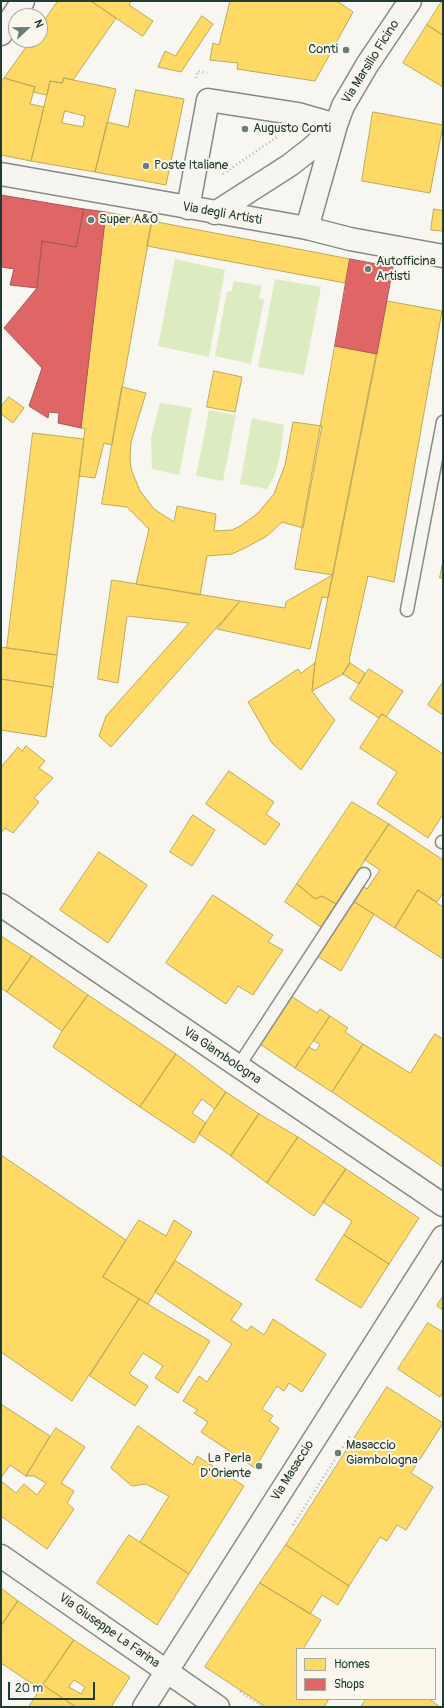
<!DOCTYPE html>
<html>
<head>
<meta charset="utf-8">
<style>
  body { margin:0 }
  #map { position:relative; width:444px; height:1708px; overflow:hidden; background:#f8f6f0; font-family:Pangolin,sans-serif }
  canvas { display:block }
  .frame { position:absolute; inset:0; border:2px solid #1f3d34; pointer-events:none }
  .legend { position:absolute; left:296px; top:1648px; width:140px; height:52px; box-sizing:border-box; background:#fbf7ec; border:1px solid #a3ada2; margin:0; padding:5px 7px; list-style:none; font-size:12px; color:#1f3d34 }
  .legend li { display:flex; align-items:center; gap:8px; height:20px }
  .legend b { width:20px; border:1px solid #a3ada2 }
  .north { position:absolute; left:8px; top:8px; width:40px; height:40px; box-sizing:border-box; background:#fbf7ec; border:1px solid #a3ada2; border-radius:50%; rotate:68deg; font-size:11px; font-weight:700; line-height:16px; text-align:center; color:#1f3d34 }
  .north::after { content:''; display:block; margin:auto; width:14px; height:18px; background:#6b7e76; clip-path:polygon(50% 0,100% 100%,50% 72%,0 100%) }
  .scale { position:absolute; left:8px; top:1682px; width:87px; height:18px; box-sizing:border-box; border:2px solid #1f3d34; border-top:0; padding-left:5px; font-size:12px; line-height:14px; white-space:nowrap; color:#1f3d34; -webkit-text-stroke:3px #fbf7ec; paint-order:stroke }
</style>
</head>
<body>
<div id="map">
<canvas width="444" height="1708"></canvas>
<div class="frame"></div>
<ul class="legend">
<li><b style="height:11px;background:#ffd966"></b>Homes</li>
<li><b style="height:11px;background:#e06666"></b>Shops</li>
</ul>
<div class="north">N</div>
<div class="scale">20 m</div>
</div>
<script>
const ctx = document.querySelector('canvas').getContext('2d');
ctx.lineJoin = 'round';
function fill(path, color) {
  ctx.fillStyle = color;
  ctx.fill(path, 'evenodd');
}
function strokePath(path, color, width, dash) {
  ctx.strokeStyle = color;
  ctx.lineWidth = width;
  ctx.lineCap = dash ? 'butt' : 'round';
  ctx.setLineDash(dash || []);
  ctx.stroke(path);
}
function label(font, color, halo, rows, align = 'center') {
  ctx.font = font + ' Pangolin,sans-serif';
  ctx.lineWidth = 4;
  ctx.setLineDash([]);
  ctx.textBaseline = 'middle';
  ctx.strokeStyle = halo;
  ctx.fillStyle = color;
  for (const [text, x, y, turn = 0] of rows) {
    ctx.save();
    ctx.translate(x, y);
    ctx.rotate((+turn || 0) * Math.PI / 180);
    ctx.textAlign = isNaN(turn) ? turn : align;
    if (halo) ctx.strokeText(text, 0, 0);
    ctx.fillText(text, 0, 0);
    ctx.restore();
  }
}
const green = new Path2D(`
  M175,259L225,270L209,357L158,346Z
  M275,279L321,287L304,375L258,367Z
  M234,281L262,286L259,298L264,300L251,364L215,356L227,291L231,292Z
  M160,403L192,408L179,475L152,469L151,438Z
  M209,410L236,415L223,481L196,476Z
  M252,418L284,425C281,448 280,470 267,489L240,484Z`);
const homes = new Path2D(`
  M58,1H91L116,18L73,80L64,78L62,83L50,81L47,95L33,92L35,87L4,78L31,40H40V27Z
  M91,1H131L129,5L153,21L143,36Z
  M227,1H337L353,12L315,81L237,69L238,63L210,60L213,43L219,45L230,1Z
  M442,1H443V35L427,25Z
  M202,16L213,24L181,72L158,67L165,51L175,56Z
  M427,25L443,35V87L403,63Z
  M4,78L35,87L30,104L44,107L31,161L1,155V83Z
  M64,78L116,89L95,172L31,161L50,81L62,83ZM65,111L85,116L83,127L62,123Z
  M136,90L184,99L166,185L95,172L107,122L128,127Z
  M373,112L443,125L430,193L362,181Z
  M434,209L443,211V231L431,230Z
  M106,212L152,221L112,445L104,443L95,478L79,476L85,429L81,428Z
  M152,221L350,259L345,283L147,246Z
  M387,301L442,311L394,582L368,576L349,660L350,663L343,674L312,691L315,663Z
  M335,346L377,354L333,575L295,569Z
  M214,371L242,377L235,412L207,407Z
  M122,387L146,393L131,442L130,458L131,469L140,491L154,509L174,522L177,506L216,514L214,531L232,530L242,525L258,513L274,494L285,465L293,422L322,426L303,528L282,522L267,536L245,548L232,554L207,556L200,595L136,584L149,529L127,507L102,504Z
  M9,397L24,408L13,423L1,414V407Z
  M33,433L84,439L57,655L7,648Z
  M443,561V578H440Z
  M333,575L328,598L322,597L310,649L217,629L240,601L285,608L286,602Z
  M112,580L240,601L111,747L99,736L106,716L189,623L127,616L118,683L98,679Z
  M1,647L57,655L53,687L1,679Z
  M315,663L312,691L326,710L335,720L301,770L272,743L248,702L298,669L301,673Z
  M350,663L365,673L359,684L343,674Z
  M369,669L403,691L386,717L382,714L379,718L350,699Z
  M1,679L53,687L46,737L1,730Z
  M443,682V715L428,705Z
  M382,714L443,754V814L428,838L377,804L397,772L360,748Z
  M26,746L45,761L39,768L53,778L34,798L39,802L13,833L5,828L1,833V767L18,747L22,751Z
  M229,771L274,802L266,814L280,824L265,845L206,804Z
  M352,802L389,824L336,904L322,896L315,899L297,884Z
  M193,815L215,830L192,866L170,852Z
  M389,824L443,860V893L437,902L418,890L395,928L353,901L363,886L367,889L380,870L365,860Z
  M99,852L147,885L108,943L60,910Z
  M297,884L315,899L322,896L336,904L321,927L285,902Z
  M418,890L443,907V959L395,928Z
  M213,895L273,935L268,942L283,950L253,995L238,986L226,1004L166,963Z
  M353,901L374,914L341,971L317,956Z
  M1,936L32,956L7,992L1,988Z
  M32,956L88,995L62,1031L7,992Z
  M88,995L176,1054L140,1107L53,1047L62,1031Z
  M291,996L317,1013L320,1009L330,1016L295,1068L260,1044Z
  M330,1016L348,1028L345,1032L363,1044L332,1092L295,1068L309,1047L316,1051L320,1044L314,1041Z
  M435,1034L443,1039V1167L332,1092L363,1044L410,1073Z
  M176,1054L226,1092L215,1109L202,1099L192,1113L206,1123L194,1143L140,1107Z
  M226,1092L259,1114L231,1156L199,1134Z
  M259,1114L298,1137L267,1183L231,1156Z
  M298,1137L346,1169L314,1216L267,1183Z
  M1,1155L126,1240L103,1277L139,1299L72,1401L1,1352Z
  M346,1169L419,1218L389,1264L344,1235L352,1221L323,1202Z
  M139,1220L166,1236L174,1220L192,1232L148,1304L103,1277Z
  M344,1235L389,1264L361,1308L316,1280Z
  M176,1261L242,1304L231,1320L247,1331L251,1326L264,1335L273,1319L326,1354L302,1392L289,1383L284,1391L277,1386L262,1409L273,1416L269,1421L279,1428L255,1468L201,1432L208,1422L194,1413L198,1410L183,1401L199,1376L207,1382L232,1344L155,1292Z
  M443,1296V1310L437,1306Z
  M139,1299L210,1341L178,1393L155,1378L163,1366L143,1353L129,1374L148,1386L135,1406L90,1376Z
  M428,1323L443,1332V1392L440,1397L398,1369Z
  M387,1387L443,1423L411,1473L433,1487L406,1530L397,1525L387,1541L380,1537L349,1586L286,1545Z
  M1,1404L50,1436L26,1476L10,1465L1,1478Z
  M138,1426L193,1465L197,1456L244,1486L189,1574L140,1542L169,1496L146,1484L132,1486L111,1468Z
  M56,1428L85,1447L61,1483L74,1491L67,1503L74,1509L47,1549L1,1516V1481L16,1493L24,1484L37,1495L46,1483L34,1476H26Z
  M129,1535L189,1574L157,1625L97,1583Z
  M286,1545L349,1586L338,1605L322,1595L310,1614L260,1583Z
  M260,1583L321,1620L303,1649H297V1699H329L324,1707H266L205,1667Z
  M1,1588L18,1601L1,1626Z
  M18,1601L74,1640L40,1689L1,1663V1626Z
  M74,1640L130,1677L111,1707H76L43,1685ZM74,1680L85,1687L81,1694L69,1687Z
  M43,1685L76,1707H29Z
  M366,1699H429L440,1707H361Z`);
const shops = new Path2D(`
  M1,195L84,209L76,247L42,241L37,288L10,285L14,269L1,267Z
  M84,209L106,212L81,428L58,423L59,413L49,412L48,418L29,406L42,368L4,328L37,288L42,241L76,247Z
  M350,259L393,267L377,354L335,346Z`);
const path = new Path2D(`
  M196,78L198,71L207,73
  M223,174L277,137
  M293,1525L350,1436
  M240,1692L264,1707`);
const service = new Path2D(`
  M407,610L443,422
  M442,842H443
  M238,1067L364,874`);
const minor = new Path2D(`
  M1,34L23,1
  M188,208L208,100L298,114L336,125
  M215,213L290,165L313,147L335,126
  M307,228L336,125L343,106L367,65L410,1
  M1,905L443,1205
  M1,1556L218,1707
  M144,1707L443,1237`);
const tertiary = new Path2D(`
  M1,174L307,228L350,239L443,256`);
const markers = [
  [346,50,4,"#6b7e76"],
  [245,129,4,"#6b7e76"],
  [146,166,4,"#6b7e76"],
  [91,220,4,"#6b7e76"],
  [368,269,4,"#6b7e76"],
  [338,1453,4,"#6b7e76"],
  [259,1466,4,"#6b7e76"]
];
const poiNames = [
  ["Conti",338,50,"right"],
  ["Augusto Conti",253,129],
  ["Poste Italiane",154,166],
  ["Super A&O",99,220],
  ["Autofficina",376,262],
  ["Artisti",376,277],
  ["Masaccio",346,1446],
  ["Giambologna",346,1461],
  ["La Perla",251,1459,"right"],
  ["D'Oriente",251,1474,"right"]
];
const streetNames = [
  ["Via Marsilio Ficino",371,62,-58],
  ["Via degli Artisti",222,214,10],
  ["Via Giambologna",222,1056,34],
  ["Via Masaccio",293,1471,-58],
  ["Via Giuseppe La Farina",109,1631,35]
];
fill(green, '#dcebc0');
fill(homes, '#ffd966');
strokePath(homes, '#bcaa57', 1);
fill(shops, '#e06666');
strokePath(shops, '#a65a57', 1);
strokePath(service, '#868b86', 15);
strokePath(minor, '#868b86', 25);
strokePath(tertiary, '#868b86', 25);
strokePath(path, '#b2b5b1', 2.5, [1, 3]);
strokePath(service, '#f6f5f1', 12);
strokePath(minor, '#f6f5f1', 22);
strokePath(tertiary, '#f6f5f1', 22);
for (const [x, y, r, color] of markers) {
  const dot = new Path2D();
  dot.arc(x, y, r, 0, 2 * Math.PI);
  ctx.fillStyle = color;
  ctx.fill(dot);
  strokePath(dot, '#fbf7ec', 1.5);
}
label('13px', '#1f3d34', '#fbf7ec', poiNames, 'left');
label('13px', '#1f3d34', '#fbf7ec', streetNames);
</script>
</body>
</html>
